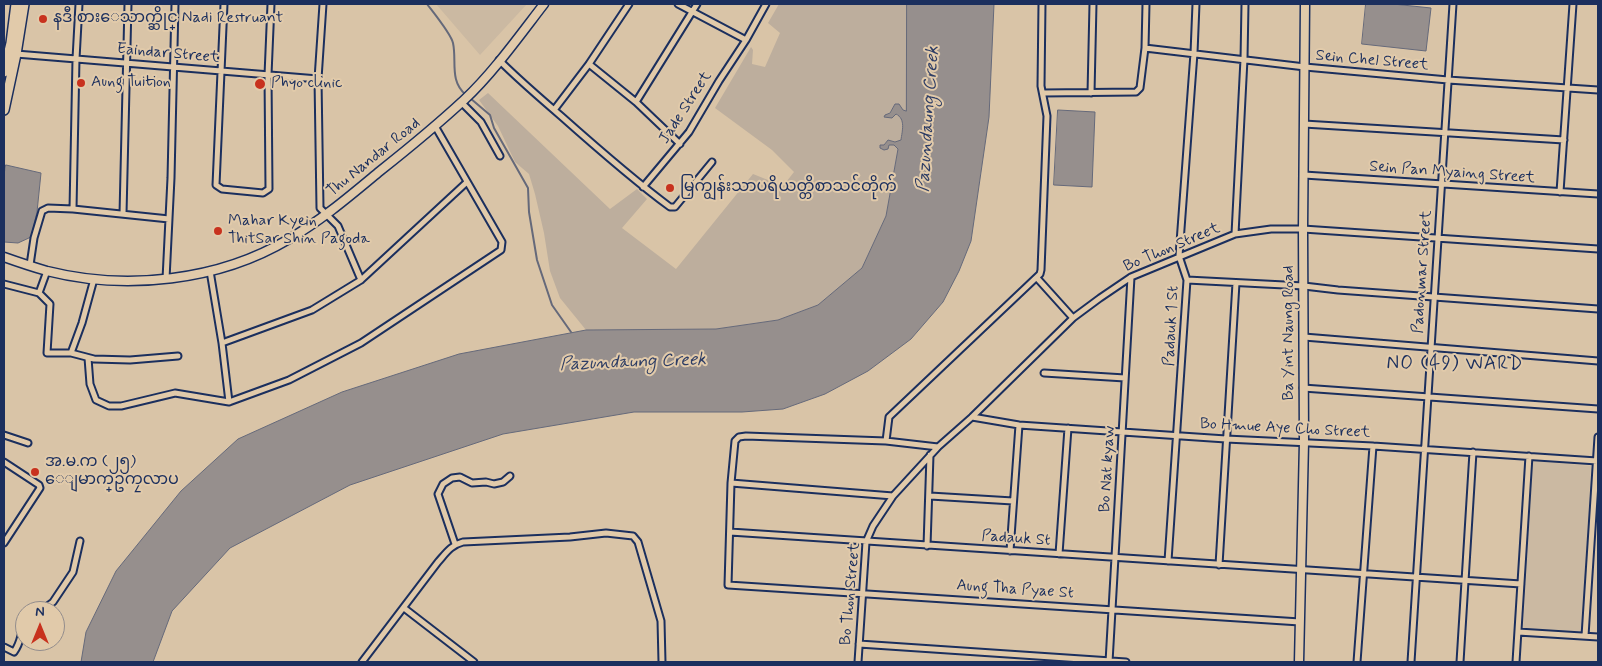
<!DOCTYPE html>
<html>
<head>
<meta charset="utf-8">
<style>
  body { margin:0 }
  #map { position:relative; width:1602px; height:666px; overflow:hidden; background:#d9c4a7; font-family:Mynerve,sans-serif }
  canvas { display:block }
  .frame { position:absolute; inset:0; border:5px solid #1b2f5e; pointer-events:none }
  .north { position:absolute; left:15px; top:601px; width:50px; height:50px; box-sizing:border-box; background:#e1caaa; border:1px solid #928c8c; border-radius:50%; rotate:0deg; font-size:14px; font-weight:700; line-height:20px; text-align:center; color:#1b2f5e }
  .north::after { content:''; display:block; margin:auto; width:18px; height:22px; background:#c8321e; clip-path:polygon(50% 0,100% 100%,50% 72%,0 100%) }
</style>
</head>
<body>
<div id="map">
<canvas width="1602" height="666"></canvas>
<div class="frame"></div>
<div class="north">N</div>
</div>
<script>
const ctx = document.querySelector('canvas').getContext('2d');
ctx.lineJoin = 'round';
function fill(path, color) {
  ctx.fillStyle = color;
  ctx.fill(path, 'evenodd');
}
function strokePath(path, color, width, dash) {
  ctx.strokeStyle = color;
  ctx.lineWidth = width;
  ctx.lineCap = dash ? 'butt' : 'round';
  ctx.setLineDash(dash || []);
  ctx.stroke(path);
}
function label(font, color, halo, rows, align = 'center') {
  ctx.font = font + ' Mynerve,"Noto Sans Myanmar",sans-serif';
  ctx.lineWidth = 4;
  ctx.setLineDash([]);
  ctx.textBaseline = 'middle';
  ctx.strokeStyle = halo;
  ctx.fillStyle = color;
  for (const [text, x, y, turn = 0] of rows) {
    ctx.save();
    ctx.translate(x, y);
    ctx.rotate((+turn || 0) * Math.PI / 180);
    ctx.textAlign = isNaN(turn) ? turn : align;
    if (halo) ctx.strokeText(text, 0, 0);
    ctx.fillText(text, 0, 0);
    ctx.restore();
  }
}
const built = new Path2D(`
  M436,4H527L480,55Z
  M1533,461L1591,466L1582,633L1523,628Z`);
const green = new Path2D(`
  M779,4H907L906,111H904L895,104L890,112L887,114C908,113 902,125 901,141L895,142L888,140L884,145H880H894L898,149L886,216L862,268L818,305L778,320L716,329L586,330L560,298L550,271L544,233L535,194L529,174L515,162L498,126L479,100L488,93L610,209L637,189L647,199L622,228L676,269L753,174L783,186L794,172L772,150L715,108L751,47L753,50L752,64L765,67L780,33L768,23Z`);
const water = new Path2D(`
  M907,4H994L989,117L971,241L959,271L943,302L911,339L868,371L825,394L783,409L742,412H634L503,434L350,485L230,548L172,611L153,662H81L86,632L116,571L181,491L238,439L342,392L459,354L586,330L716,329L778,320L818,305L862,268L886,216L898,149L894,145H889L888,149L884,150L880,148V145H884L888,140L895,142L901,140C902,131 906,119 896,114L892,118L884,117L885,115L890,113L895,104H899L903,110L906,111Z
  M1366,4H1393L1431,8L1426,51L1362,44Z
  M1058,110L1095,112L1092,187L1054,185Z
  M6,165L41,173L37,212L31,237L18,243L4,242V175Z`);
const stream = new Path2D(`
  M427,4C433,12 451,34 453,43C457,61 449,81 466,95
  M470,98L490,115L494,128L528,188L529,212L537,260L552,305L571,332`);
const minor = new Path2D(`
  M224,4L216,185L222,189L263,193L269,189L268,75L271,4
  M323,4L318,79L320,208L338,226L361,280
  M678,4L746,40
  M1145,48L1305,67L1448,80L1598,90
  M16,54L318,79
  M499,60C519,80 540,98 561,116C597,148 632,179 670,207H675L712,162
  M589,64L636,102L680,144
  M1043,93L1136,92L1140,88L1145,48L1146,4
  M1091,93L1093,4
  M461,102L481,122L500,156
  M636,102L697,4
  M554,110L589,64L629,4
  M1304,124L1564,140
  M1304,175L1598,194
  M643,187L689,132L719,81L746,40L766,4
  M1560,192L1573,4
  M73,209L76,59L79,4
  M123,214L128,4
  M1235,234L1244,59L1245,4
  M30,265L34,238L42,211L48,208L73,209L169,219
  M210,271L222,343L229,402
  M1037,278L1073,318
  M166,279L171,178L175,4
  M1187,280L1304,286L1338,290L1598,309
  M4,284L39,293L50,304L47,353H71L94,359L130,360L178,356
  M39,293L47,271
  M1304,337L1598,361
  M222,343L312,310L361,280L467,182
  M71,353L82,323L94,279
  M88,358L90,384L96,400L109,406H121L175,393L229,402L289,380L361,343L501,250L502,242L435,126
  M1044,373L1125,378
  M1303,388L1598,409
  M972,417L1019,425L1226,439L1373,446L1597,461
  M4,435L28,443
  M886,441L889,417L1040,274L1041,270L1047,116L1041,86L1042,4
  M938,447L886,441L746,436L739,437L735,441L731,483L728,585L1300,622
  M4,462L39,485L40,488L4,543
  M731,483L893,496
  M930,496L1013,501
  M730,532L1521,584
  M455,544L438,494L443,484L452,478L460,477L472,483L486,482L494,484L503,482L510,476
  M927,546L930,455
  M1010,551L1019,425
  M1059,554L1068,428
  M1168,561L1187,280L1179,256L1194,53L1196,4
  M1219,565L1236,283
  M404,608L474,662
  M41,611L53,602L73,572L80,541
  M1518,632L1598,637
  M1585,636L1598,437
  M859,644L1126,662
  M4,647L14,652C22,641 20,633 25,624
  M362,662L438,562C446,553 451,545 463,542L570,537L606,533L633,536L638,542L661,621L662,662
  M858,662L866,542L873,526L893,496L938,447L972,417L1073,318L1100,298L1131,277L1235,234L1271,229H1303L1598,249
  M1109,662L1131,277
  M1357,662L1373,446
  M1411,662L1453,4
  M1460,662L1473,452
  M1516,662L1529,456`);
const secondary = new Path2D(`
  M4,257C18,262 33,267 47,271C126,291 219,281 289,239C322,220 351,195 380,171C409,148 437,125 464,100C493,73 520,35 544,4
  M1299,662L1304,442L1303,229L1305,4`);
const primary = new Path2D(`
  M4,72L11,43L16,4
  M4,110L16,54L24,4`);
const markers = [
  [43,19,5,"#c8321e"],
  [81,83,5,"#c8321e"],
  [260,84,6,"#c8321e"],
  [670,188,5,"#c8321e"],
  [218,231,5,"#c8321e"],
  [35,472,5,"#c8321e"]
];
const poiNames = [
  ["နဒီ စားေသာက္ဆိုင္ Nadi Restruant",53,19],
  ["Aung Tuition",91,83],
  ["Phyo clinic",271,84],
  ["မြကျွန်းသာပရိယတ္တိစာသင်တိုက်",680,188],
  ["Mahar Kyein",228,222],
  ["ThitSar Shin Pagoda",228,240],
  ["အ.မ.က (၂၅)",45,463],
  ["ေျမာက္ဥကၠလာပ",45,481]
];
const streetNames = [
  ["Eaindar Street",168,54,5],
  ["Sein Chel Street",1372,61,5],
  ["Jade Street",686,108,-57],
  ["Thu Nandar Road",374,158,-39],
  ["Sein Pan Myaing Street",1452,173,4],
  ["Bo Thon Street",1172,248,-23],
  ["Padonmar Street",1423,272,-86],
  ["Padauk 1 St",1172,326,-87],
  ["Ba Yint Naung Road",1290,333,-90],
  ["Bo Hmue Aye Cho Street",1285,429,3],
  ["Bo Nat kyaw",1108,469,-87],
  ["Padauk St",1016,539,4],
  ["Aung Tha Pyae St",1015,590,4],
  ["Bo Thon Street",851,594,-85]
];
const waterNames = [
  ["Pazundaung Creek",929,119,-86],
  ["Pazundaung Creek",633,363,-2]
];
const quarterNames = [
  ["NO (49) WARD",1455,365]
];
fill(built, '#cbb9a2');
fill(green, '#bdae9d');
fill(water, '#968f8d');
strokePath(water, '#65697a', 1);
strokePath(stream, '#65697a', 2);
strokePath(minor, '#1b2f5e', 9);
strokePath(secondary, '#1b2f5e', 11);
strokePath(primary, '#1b2f5e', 12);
strokePath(minor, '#e1caaa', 5);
strokePath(secondary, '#e1caaa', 8);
strokePath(primary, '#e1caaa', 9);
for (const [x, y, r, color] of markers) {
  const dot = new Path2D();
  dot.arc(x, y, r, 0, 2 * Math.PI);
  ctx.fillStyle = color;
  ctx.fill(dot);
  strokePath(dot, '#e1caaa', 2);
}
label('16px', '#1b2f5e', '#e1caaa', poiNames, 'left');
label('16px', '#1b2f5e', '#e1caaa', streetNames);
label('italic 18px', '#2d3d65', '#e1caaa', waterNames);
ctx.letterSpacing = '1px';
label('19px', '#1b2f5e', '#e1caaa', quarterNames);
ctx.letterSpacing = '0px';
</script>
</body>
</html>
